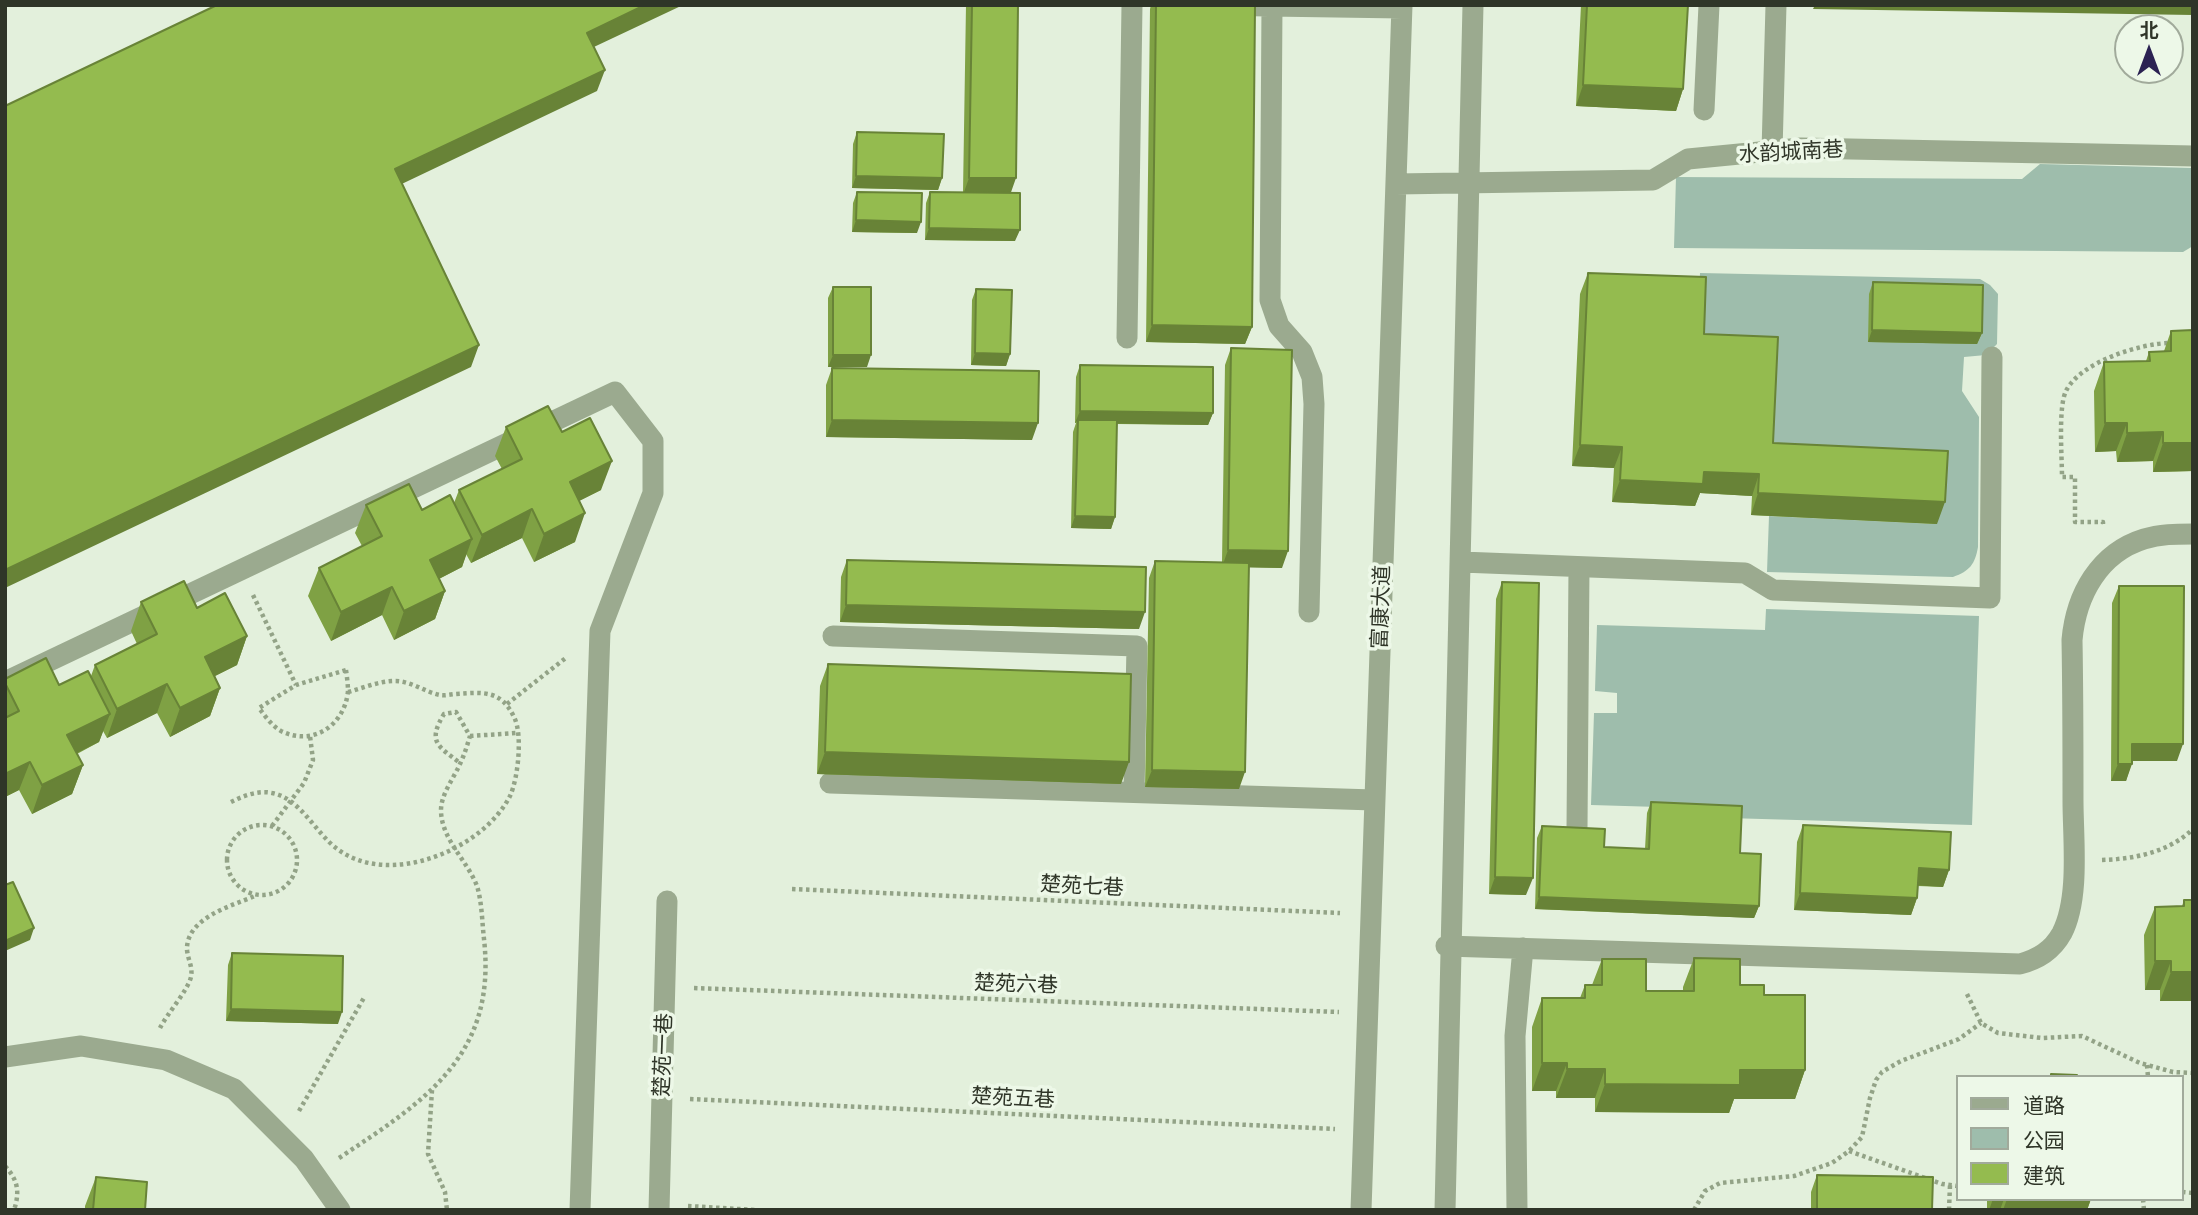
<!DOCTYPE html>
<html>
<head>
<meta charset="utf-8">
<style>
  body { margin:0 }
  #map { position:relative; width:2198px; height:1215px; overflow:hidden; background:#e3f0dc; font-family:Lato,"Noto Sans SC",sans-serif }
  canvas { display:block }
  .frame { position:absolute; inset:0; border:7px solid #2f3528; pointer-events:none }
  .legend { position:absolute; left:1956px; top:1075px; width:228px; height:126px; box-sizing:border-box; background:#edf8e8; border:2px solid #a1aa9b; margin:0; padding:9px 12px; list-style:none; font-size:21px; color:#2f3528 }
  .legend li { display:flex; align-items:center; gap:14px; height:35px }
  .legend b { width:35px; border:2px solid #a1aa9b }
  .north { position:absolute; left:2114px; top:14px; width:70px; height:70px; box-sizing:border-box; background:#edf8e8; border:2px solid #a1aa9b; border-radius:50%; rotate:0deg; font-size:19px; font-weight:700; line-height:28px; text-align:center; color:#2f3528 }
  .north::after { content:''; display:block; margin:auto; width:24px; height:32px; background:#2b2252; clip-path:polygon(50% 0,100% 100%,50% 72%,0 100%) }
</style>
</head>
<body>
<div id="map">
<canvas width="2198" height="1215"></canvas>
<div class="frame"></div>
<ul class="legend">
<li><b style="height:9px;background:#9baa8f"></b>道路</li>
<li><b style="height:19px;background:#9ebdac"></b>公园</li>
<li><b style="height:19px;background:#94bb4f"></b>建筑</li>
</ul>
<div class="north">北</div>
</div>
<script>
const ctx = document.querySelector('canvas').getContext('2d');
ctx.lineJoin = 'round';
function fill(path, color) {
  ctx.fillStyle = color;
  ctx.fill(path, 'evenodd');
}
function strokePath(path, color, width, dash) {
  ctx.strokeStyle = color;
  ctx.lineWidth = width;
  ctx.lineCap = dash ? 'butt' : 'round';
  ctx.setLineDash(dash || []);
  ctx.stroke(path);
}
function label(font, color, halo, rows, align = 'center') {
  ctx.font = font + ' Lato,"Noto Sans SC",sans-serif';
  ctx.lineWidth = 7;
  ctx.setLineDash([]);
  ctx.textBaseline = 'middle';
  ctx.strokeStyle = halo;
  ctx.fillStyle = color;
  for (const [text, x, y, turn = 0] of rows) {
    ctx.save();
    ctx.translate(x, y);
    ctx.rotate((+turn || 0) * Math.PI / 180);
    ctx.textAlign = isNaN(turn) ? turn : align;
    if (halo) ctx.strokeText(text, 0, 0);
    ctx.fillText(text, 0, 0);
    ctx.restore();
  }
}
const green = new Path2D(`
  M2040,164L2193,168V246L2183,252L1674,248L1676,177L2022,179Z
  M1700,273L1980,279L1990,285L1998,294L1997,344L1986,355L1964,357L1962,391L1979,417L1978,547C1975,564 1970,571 1953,577L1767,572L1769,516L1937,524L1765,464L1696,355Z
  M1766,609L1979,616L1972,825L1727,818V809L1591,805L1594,713H1617V693L1595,691L1597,625L1765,630Z`);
const path = new Path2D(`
  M2103,524V522H2075V477H2062C2062,457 2058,407 2066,391C2080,362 2141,343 2171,343
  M253,595L296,685
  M346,670C347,677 348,685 348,691C345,725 313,747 281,731C272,726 265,716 259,708L296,685Z
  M507,704L567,657
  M470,736L517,733
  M231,802C243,796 258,790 272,793C300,798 315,832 336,848C388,889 483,850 510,796C518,779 523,734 514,717C501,690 484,692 456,694C452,694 445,696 440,695C425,692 411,681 395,681C379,681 363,688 348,692
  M227 860a35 35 0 1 1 70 0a35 35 0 1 1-70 0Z
  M272,826L304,783L313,760L310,736
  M2102,860C2135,859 2169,852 2193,829
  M792,889L1340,913
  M694,988L1339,1012
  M1967,994L1981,1023L1998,1033L2042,1038L2082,1036L2140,1063L2173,1072L2193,1073
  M160,1028C167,1014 188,990 191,977C193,967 188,960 187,950C186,918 231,906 255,896
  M2147,1065L2148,1077
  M432,1090L428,1154L445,1192L447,1210
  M690,1099L1335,1129
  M299,1111L365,996
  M1849,1151L1942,1184L1958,1186
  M339,1158C425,1101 497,1056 484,939C482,922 482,902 477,886C467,860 441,839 441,810C441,795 453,779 459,766C464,756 467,746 470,736L456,712L444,714C427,742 438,746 460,763
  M5,1166C18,1180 20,1192 14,1210
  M2182,1192L2193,1193
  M2143,1199L2144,1210
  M688,1206L756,1210
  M1694,1210L1705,1191L1720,1183L1794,1176L1832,1163L1849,1151L1862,1137L1870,1098L1876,1080L1882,1072L1901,1061L1959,1039L1981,1023
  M1949,1210L1950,1185`);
const minor = new Path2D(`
  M1203,5L1402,8
  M1272,5L1270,300L1279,326L1302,352L1312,377L1314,404L1309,612
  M1704,110L1709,5
  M1772,151L1776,5
  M1396,184L1653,180L1688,159L1801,148L2193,156
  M1127,338L1132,5
  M1461,562L1745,573L1773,590L1990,598L1992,357
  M833,636L1137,646L1134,792
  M5,682L615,392L653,441V493L600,631L580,1210
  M830,783L1374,800
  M1577,828L1579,567
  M1446,946L2020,964C2038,959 2052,951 2062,933C2080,898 2073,839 2073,801C2073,747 2073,693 2072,640C2076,595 2099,553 2144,539C2160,534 2176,534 2193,534
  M5,1057L81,1046L166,1060L234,1089L304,1159L340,1210
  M659,1210L667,901
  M1361,1210L1402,5
  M1445,1210L1473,5
  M1517,1210L1515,1036L1523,948`);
const wall = new Path2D(`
  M966,5H1018L1011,193L1015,241L925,240L926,203L930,192H963Z
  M1151,5H1255L1252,327L1245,344L1146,342L1150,9Z
  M1581,5H1688L1683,89L1676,111L1576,106Z
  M857,132L942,178L938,190L852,188L853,144Z
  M857,192L917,233L852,232L853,203Z
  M1588,273L1704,334L1773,443L1937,524L1751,515L1752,496L1700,493L1695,506L1612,502L1614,468L1572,466L1580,294Z
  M1873,282L1982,333L1977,344L1868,342L1869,294Z
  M833,287L867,367H828V298Z
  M976,289L1010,354L1006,366L971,365L972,300Z
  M2193,330V471L2153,472V461L2117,462L2116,451L2095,452L2094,391L2104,362L2146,361L2149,352L2164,351L2171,331Z
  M1231,348L1282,568L1249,567L1239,789L1145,787L1149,578L1155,561L1222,562L1225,365Z
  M1080,365L1213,413L1208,425L1117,424L1115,517L1111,529L1071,528L1073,432L1076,423H1075L1076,377Z
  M832,368L1032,440L826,437V385Z
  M506,427L562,432L601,490L579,501L575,542L534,562L522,538L471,563L466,554L462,567L439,579L445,591L435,619L394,640L382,615L331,641L308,596L319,568L362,546L355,533L366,505L422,510L454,503L459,490L502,469L495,456Z
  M847,560L1139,629L840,622L841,577Z
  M1502,582L1526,895L1489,894L1496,599Z
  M2119,586L2177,761H2132L2126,781H2111L2112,603Z
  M141,602L197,608L247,636L237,665L215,676L220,688L210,716L170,737L157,713L107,738L103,731L99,742L77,754L83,765L72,794L32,814L19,790L5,797V679L59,685L91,676L95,665L137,644L131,631Z
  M828,664L1121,784L817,774L820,686Z
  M1651,802L1740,853L1759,906L1754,918L1535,909L1537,838L1542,826L1604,847L1645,849L1647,813Z
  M1803,825L1949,870L1943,887L1918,886L1917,898L1911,915L1794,910L1797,842Z
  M2184,900L2193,1001H2160V990H2145L2144,935L2155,907L2182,906Z
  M232,953L338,1024L226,1021L228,965Z
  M1694,958L1740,985L1764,995L1805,1070L1795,1099H1734L1729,1113L1595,1112V1098H1556V1091H1532V1027L1542,998H1580L1585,985H1592L1602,959L1646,991H1683V987Z
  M1817,1175L1932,1210H1811V1192Z
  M96,1177L145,1210H85V1206Z
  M1987,1199H2091L2087,1210H1987Z`);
const shadedWall = new Path2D(`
  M645,5H683L579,54L587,33Z
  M1815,5H2193V15L1813,9Z
  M605,70L597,91L387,191L395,169Z
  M1583,85L1683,89L1676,111L1576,106Z
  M856,176L942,178L938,190L852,188Z
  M969,178H1016L1010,195H963Z
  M856,220L921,222L917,233L852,232Z
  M929,228L1020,230L1015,241L925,240Z
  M1152,325L1252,327L1245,344L1146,342Z
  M1872,330L1982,333L1977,344L1868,342Z
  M479,345L471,367L5,588V570Z
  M975,353L1010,354L1006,366L971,365Z
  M833,355H871L867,367H828Z
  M1080,411L1213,413L1208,425L1077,423L1078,420L1075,423Z
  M832,420L1038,423L1032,440L826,437Z
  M2105,423H2127L2116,451L2095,452Z
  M2163,432L2153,461L2117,462L2127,433Z
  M2163,443H2193V471L2153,472Z
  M1580,445L1622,447L1614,468L1572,466Z
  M612,461L601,490L559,511L570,482Z
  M1704,472L1759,474L1752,496L1700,493L1695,506L1612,502L1620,480Z
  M1758,493L1945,502L1937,524L1751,515Z
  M532,509L522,538L471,563L482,535Z
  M585,513L575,542L534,562L544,534Z
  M1075,516L1115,517L1111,529L1071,528Z
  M472,539L462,567L419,589L430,560Z
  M1228,550L1288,551L1282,568L1222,567Z
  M392,587L382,615L331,641L341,612Z
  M445,591L435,619L394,640L404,611Z
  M846,605L1145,612L1139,629L840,622Z
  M247,636L237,665L195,686L205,657Z
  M167,684L157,713L107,738L117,709Z
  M220,688L210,716L170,737L180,708Z
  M110,714L99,742L57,763L67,735Z
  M2132,744H2183L2177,761H2126Z
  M825,752L1129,762L1121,784L817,774Z
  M30,762L19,790L5,797V774Z
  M2118,764H2132L2126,781H2111Z
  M83,765L72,794L32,814L42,785Z
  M1152,770L1245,772L1239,789L1145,787Z
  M1919,868L1949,870L1943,887L1912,885Z
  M1495,877L1533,878L1526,895L1489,894Z
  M1800,893L1917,898L1911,915L1794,910Z
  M1539,897L1759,906L1754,918L1535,909Z
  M34,928L30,940L5,951V941Z
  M2155,961H2171L2160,990H2145Z
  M2171,972H2193V1001H2160Z
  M231,1009L342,1012L338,1024L226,1021Z
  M1542,1063H1567L1556,1091H1532Z
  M1567,1069H1605L1595,1098H1556Z
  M1740,1070H1805L1795,1099H1734L1729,1113L1595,1112L1605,1084Z
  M1993,1199H2004L2000,1210H1989Z
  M2007,1199H2091L2087,1210H2003Z`);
const building = new Path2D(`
  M217,5H645L587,33L605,70L395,169L479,345L5,570V106Z
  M972,5H1018L1016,178H969Z
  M1156,5H1255L1252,327L1152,325Z
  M1587,5H1688L1683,89L1583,85Z
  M857,132L944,134L942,178L856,176Z
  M857,192L922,193L921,222L856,220Z
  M930,192L1020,193V230L929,228Z
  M1588,273L1706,277L1704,334L1778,337L1773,443L1948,451L1945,502L1758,493L1759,474L1704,472L1703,484L1620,480L1622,447L1580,445Z
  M1873,282L1983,285L1982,333L1872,330Z
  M833,287H871V355H833Z
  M976,289L1012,290L1010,354L975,353Z
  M2193,330V443H2163V432L2127,433V423H2105L2104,362L2150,361L2149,352L2171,351V331Z
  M1231,348L1292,350L1288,551L1228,550Z
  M1080,365L1213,367V413L1080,411Z
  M832,368L1039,371L1038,423L832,420Z
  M548,406L562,432L590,418L612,461L570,482L585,513L544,534L532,509L482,535L459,490L522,459L506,427Z
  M1078,420H1117L1115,517L1075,516Z
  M409,484L422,510L450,495L472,539L430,560L445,591L404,611L392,587L341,612L319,568L382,536L366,505Z
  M847,560L1146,567L1145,612L846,605Z
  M1155,561L1249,563L1245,772L1152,770Z
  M184,581L197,608L225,593L247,636L205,657L220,688L180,708L167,684L117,709L95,665L157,634L141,602Z
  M1502,582L1539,583L1533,878L1495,877Z
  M2119,586H2184L2183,744H2132V764H2118Z
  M46,658L59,685L88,671L110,714L67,735L83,765L42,785L30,762L5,774V718L19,711L5,683V679Z
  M828,664L1131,674L1129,762L825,752Z
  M1651,802L1742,806L1740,853L1761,854L1759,906L1539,897L1542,826L1605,829L1604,847L1649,849Z
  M1803,825L1951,832L1949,870L1919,868L1917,898L1800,893Z
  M13,882L34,928L5,941V885Z
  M2184,900H2193V972H2171V961H2155V907L2184,906Z
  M232,953L343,956L342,1012L231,1009Z
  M1694,958L1740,959V985H1764V995H1805V1070H1740V1085L1605,1084V1069H1567V1063H1542V998H1585V985H1602V959H1646V991H1694Z
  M2051,1074L2077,1075V1077H2051Z
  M1817,1175L1933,1177L1932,1210H1817Z
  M96,1177L147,1182L145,1210H93Z`);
const streetNames = [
  ["水韵城南巷",1791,152,-3],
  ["富康大道",1381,607,-88],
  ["楚苑七巷",1082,886,3],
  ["楚苑六巷",1016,984,2],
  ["楚苑一巷",663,1055,-88],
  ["楚苑五巷",1013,1098,3]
];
fill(green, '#9ebdac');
strokePath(path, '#93a387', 4.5, [3.5, 3.5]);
strokePath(minor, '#9baa8f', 21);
fill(wall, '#7fa144');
fill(shadedWall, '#688337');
fill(building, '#94bb4f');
strokePath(building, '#688337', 2);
label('21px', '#2f3528', '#edf8e8', streetNames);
</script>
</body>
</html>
